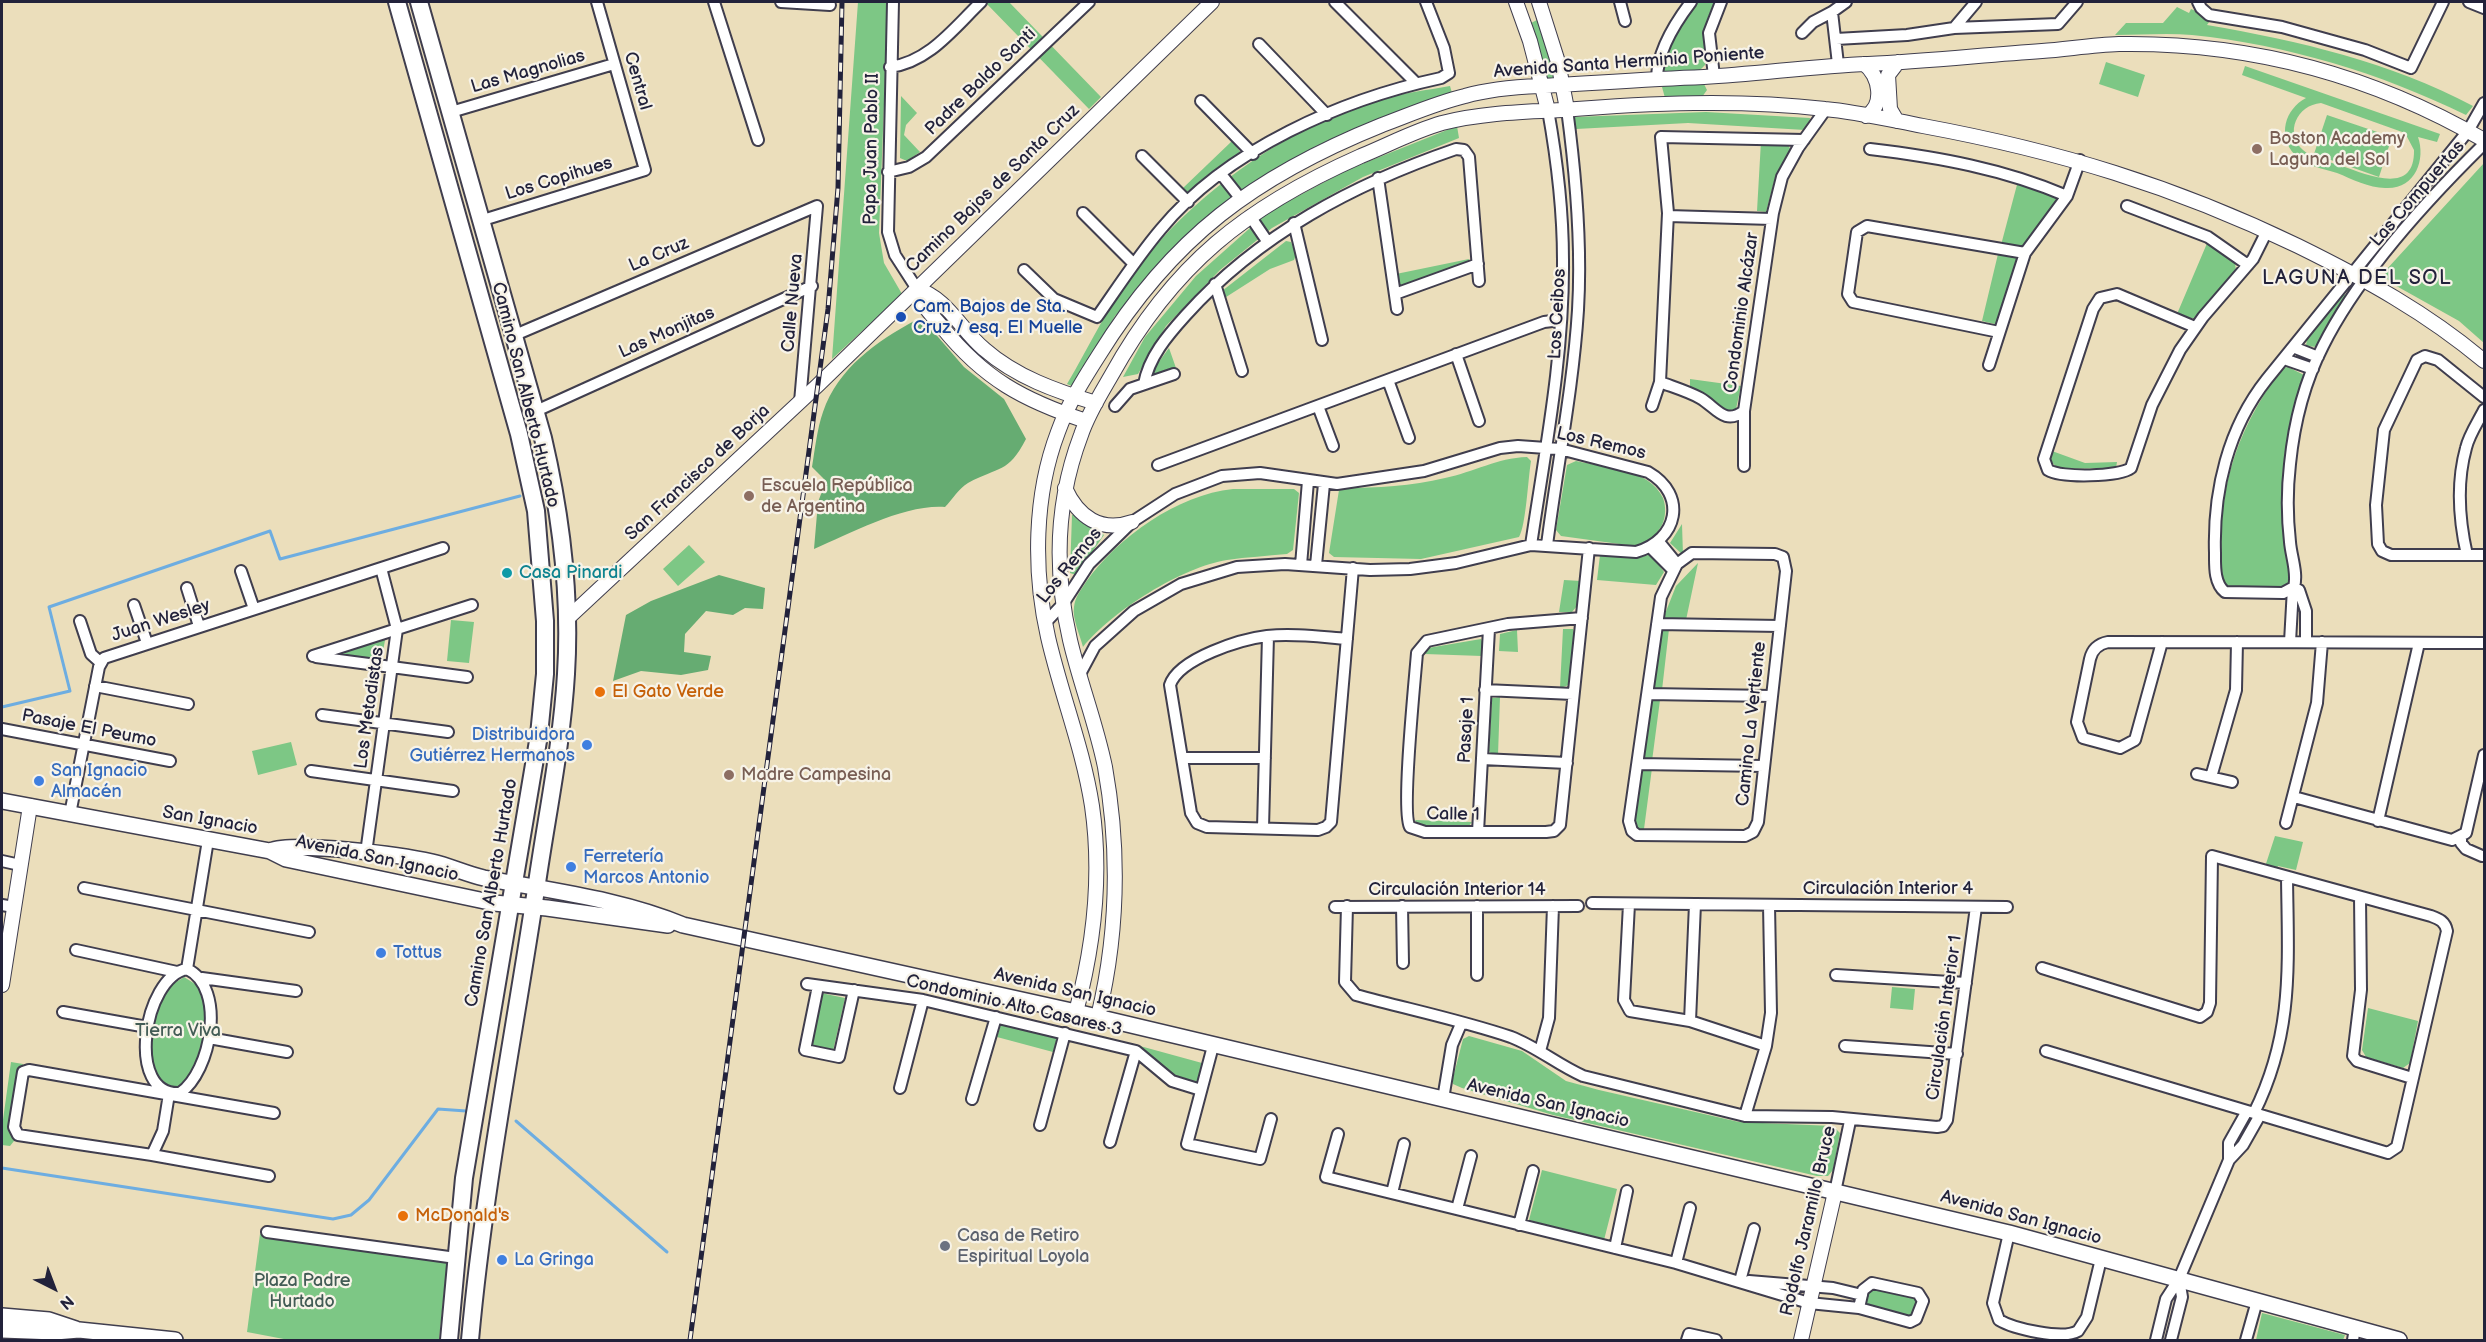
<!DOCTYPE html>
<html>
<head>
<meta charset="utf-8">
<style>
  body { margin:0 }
  #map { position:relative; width:2486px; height:1342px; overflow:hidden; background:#ebdebb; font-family:"Balsamiq Sans",sans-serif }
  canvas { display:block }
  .frame { position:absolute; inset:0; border:3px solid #22223b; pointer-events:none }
  .north { position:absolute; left:24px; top:1258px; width:60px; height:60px; -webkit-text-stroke:4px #f7f3e8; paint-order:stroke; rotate:138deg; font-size:16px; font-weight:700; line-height:24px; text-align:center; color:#22223b }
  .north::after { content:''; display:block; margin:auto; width:21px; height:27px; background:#22223b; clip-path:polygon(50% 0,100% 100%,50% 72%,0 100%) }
</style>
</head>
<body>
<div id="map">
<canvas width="2486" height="1342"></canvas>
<div class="frame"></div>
<div class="north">N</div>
</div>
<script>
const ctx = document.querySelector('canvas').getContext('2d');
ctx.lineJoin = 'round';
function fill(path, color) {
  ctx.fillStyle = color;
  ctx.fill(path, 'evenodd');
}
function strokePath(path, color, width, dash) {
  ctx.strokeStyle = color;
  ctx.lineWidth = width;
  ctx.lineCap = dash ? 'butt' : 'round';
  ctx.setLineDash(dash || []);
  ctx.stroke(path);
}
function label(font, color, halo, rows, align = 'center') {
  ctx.font = font + ' "Balsamiq Sans",sans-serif';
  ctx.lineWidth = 4.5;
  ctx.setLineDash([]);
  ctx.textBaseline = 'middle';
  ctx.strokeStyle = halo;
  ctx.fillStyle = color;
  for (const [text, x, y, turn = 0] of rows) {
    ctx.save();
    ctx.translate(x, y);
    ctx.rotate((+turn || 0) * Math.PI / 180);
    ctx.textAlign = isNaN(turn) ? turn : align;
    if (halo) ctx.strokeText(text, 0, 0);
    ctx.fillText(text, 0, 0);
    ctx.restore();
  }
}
const green = new Path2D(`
  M858,2H888L879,233L884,263L902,294L832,359Z
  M985,2H1009L1101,97L1089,109Z
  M1697,2H1714L1706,23L1705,65L1699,71L1665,73C1658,60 1689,14 1697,2Z
  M2177,7L2189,13L2191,9L2212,18L2207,25C2300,41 2390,62 2473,106L2466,115C2380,73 2288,45 2192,35C2167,33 2140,35 2115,35L2126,23H2163Z
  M1537,20L1556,78L1547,82L1529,24Z
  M2106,62L2145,75L2138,97L2099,84Z
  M2245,66L2440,134L2437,142L2418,137C2426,160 2415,190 2385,188C2369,188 2352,179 2337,173C2324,169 2306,166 2295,155C2277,136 2285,109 2306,98L2242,75ZM2321,103L2405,133L2414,150C2415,197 2366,174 2342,166C2330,162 2312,159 2303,150C2284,133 2297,105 2321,103Z
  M1700,82L1704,84L1707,90L1702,97L1665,98L1662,87L1666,84Z
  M1450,86L1452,93L1316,146L1243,192L1183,239L1115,316L1074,387L1067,384C1089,347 1108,305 1135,271C1191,196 1291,123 1382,99C1404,93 1427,90 1450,86Z
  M901,96L917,113L906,125L904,135L920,152L907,161L900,158Z
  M1706,112L1810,118L1809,127L1805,130L1688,123L1576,129L1574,117Z
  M2327,115L2392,137L2379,177L2314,154Z
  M1457,126L1459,138L1363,177L1272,228L1220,270L1166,326L1138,374L1123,377L1145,337L1196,276L1268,212L1347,170Z
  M1232,141L1242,154L1190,195L1183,188Z
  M1761,141L1787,144L1792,151L1775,178L1766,212L1757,211Z
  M2484,163V343L2459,321L2391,283L2385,276L2386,270Z
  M2018,181L2057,197V204L2022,249L2001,245Z
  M1286,241L1291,242L1296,255L1294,260L1270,269L1223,299L1222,291Z
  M2208,241L2235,262L2236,272L2198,317L2188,319L2177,314Z
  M1998,254L2016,258L2018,264L1999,320L1995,324L1982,321Z
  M1469,259L1468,264L1401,288L1397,284L1396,274Z
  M2344,294L2347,296L2317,347L2306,346L2307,339Z
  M1169,348L1176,368L1150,377V374Z
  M2288,367L2304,375C2302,392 2294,408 2290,425C2278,476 2280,531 2291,582L2286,588L2231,589L2223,582C2215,497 2232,437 2282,368Z
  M1690,379L1741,386L1736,409L1728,413L1690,387Z
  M2052,451L2085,463L2117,462L2116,468L2058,469L2050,460Z
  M1527,457L1531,461C1528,479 1526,526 1519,537L1421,559L1334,557L1329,553L1339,490L1342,488C1378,488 1411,486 1445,478C1474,472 1497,458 1527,457Z
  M1576,461C1605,468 1649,468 1663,498C1666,506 1666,517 1662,525C1655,537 1648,544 1634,546L1561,536L1556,530L1567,465Z
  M1233,489H1294L1299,493L1293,550L1287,554C1267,556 1247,557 1227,560C1182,567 1112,611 1083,647C1080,635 1072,618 1074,607C1075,597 1081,590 1086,582C1118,537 1177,495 1233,489Z
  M1072,515H1076L1104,535L1076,575L1070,573Z
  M1682,524L1683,555L1670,543Z
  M689,545L705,562L678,586L663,569Z
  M1651,554L1664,572L1656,585L1597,580L1600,555L1638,558Z
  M1698,563L1686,620L1663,619L1676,586Z
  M1564,580L1581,581L1577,606L1572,612H1559Z
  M451,620L474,622L469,663L447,661Z
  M1563,629H1573L1574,633L1569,685L1560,688Z
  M1663,629H1669L1662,690H1655L1652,687L1660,631Z
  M1517,630L1518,652L1499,651L1500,634Z
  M386,635L381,662L332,654Z
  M1481,639L1483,643L1482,656L1425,654L1428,648Z
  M1500,697L1498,755H1492L1489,751L1492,698Z
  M1653,699L1660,700L1652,761H1645L1642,757L1650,702Z
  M291,742L297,765L258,775L252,751Z
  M1645,767L1652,768L1644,829H1637L1634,825L1643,770Z
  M1415,820L1472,822L1468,827L1419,826Z
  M2275,836L2303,842L2296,870L2278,866L2273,876L2263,873Z
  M184,977L203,989C210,1021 206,1072 174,1089C140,1074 148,1017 165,990C169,985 179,981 184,977Z
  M1892,987L1915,989L1913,1010L1890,1008Z
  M821,993L845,998L833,1051L808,1046Z
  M2368,1008L2418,1021L2410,1063L2403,1068L2366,1057L2362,1050Z
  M1001,1024L1057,1038L1053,1052L997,1037Z
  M1469,1036L1522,1051L1566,1081L1599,1090L1739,1122L1833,1126L1840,1133L1833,1170L1828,1176H1817L1553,1115L1462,1088L1453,1084V1078L1463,1039Z
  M1140,1046L1202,1063L1198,1080L1194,1082L1174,1075Z
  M11,1062L23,1064L19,1074L11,1134L14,1141L10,1146L2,1145V1127Z
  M1542,1170L1617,1189L1604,1240L1529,1220Z
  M260,1234L447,1263L439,1340H289L247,1332Z
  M1866,1287L1918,1293L1916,1319L1859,1308Z
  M2262,1313L2345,1335L2343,1340H2256Z`);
const forest = new Path2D(`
  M916,320L932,330L964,367L1004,399L1026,439C1008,474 999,466 968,483C959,488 952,500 945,507C905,504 851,533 814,549L818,502L826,481L812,467C815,449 817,429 823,412C838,368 877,341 916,320Z
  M719,575L765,588L763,609L745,608L733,615L706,611L685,634L684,652L711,656L708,670L681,675L641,671L613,681L626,615L651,601Z`);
const stream = new Path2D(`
  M2,707L70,691L49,607L270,531L280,559L520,496
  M516,1121L667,1252
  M2,1168L333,1219L351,1215L369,1200L438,1109L466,1111`);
const minor = new Path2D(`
  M714,2L758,140
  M781,2L830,5
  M893,2L888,232L895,255L917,289
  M1335,2L1416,83
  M1620,2L1625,21
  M2198,2L2201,8L2209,15L2282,27L2365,50L2411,68L2443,2
  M2469,2L2484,8
  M1954,28L1976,2
  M1802,33L1813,22L1832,12
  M1836,39L1907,35L1954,28L2058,24L2077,2
  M1259,44L1327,115
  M1838,64L1832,12L1846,2
  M890,67C929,62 954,28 981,2
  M1714,76L1709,33L1721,2
  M1657,79C1657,52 1675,23 1691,2
  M1201,101L1253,154
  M2484,103L2468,131L2267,379C2228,428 2213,491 2215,553C2215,566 2214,583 2225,592L2283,593L2294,587C2298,573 2291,556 2290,542C2287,516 2287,490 2290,464C2294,424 2304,383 2323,346C2358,276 2428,199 2484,144
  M451,112L614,64
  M1870,149C1938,157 2004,169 2067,196
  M1142,156L1188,202
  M888,172L909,167L926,157L1089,2
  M1221,174L1240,198
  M1378,178L1397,309
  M2127,206L2208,237L2248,265
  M1083,213L1134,264
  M1250,216L1267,241
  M1668,216L1772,219
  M483,220L645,170L597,2
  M1294,223L1322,340
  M1024,270L1054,299L1097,317C1118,287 1138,256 1161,229C1227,149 1343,99 1441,78L1449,73L1444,48L1426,2
  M1215,284L1242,371
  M1395,294L1478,264
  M2195,327L2117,294L2100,298L2093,309L2044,459L2048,470C2061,478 2119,477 2131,468L2152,405L2180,350L2203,317L2253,259L2267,231
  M1999,332L1853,302L1848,294L1857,232L1867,226L2025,253
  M515,335L817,206L800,402
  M2293,347L2318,357
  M1456,354L1479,421
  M2284,359L2313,369
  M1989,365L2025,253L2067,196L2080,160
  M1388,380L1409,438
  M1660,382C1673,387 1687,391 1700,398C1716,407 1724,426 1744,411
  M1144,384C1149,357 1167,336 1186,315C1259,234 1354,184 1456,149L1464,150L1469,157L1479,281
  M2484,397L2438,360L2425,356L2417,360L2384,430L2376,505L2378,544L2382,551L2391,555H2484
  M1115,406L1130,389L1174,374
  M1318,406L1333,446
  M1652,406L1660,382L1668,213L1661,137L1804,140
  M536,411L812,286
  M1158,465L1544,322L1561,320
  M1744,466V411L1773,213L1782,177L1798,148L1826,109
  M1659,542L1677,564
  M1531,545C1545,451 1564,356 1563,260C1563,209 1557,160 1548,110
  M1547,545C1557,467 1573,389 1578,310C1582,243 1576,176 1567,109
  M1651,548L1673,570
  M1692,553L1775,554L1783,557L1786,571L1758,822L1753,832L1745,836L1637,835L1632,831L1629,821L1661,597L1677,564Z
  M2467,555C2459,520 2456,484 2466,448C2469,435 2478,422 2484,410
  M1301,565L1308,481
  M1316,565L1324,484
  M241,571L254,609
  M187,588L199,626
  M134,605L147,643
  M1582,618L1508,624L1427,641L1417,653C1415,679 1401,814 1410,827L1425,832H1546L1554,831L1560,825L1589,548
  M80,621L91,654L101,663
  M1045,623L1063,604L1089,564L1132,522L1175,494L1222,476L1260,473L1337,484L1424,471L1500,448L1518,446L1560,449L1648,472C1688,495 1678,540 1636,552L1531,545L1456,563L1410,569L1370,570L1285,564L1237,567L1181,584L1134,611L1095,646L1080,674
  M1657,624L1780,626
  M1347,639C1321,637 1293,633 1267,636C1242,639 1179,658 1170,685L1191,813L1197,823L1207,827L1318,830L1326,827L1331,822L1353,568
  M2162,642L2135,740L2120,748L2083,738L2077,722L2090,659C2092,650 2098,644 2108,642C2233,642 2359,642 2484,643
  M2290,642L2293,588L2299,590L2306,611V642
  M313,656L472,605
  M316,657L467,677
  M95,686L188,704
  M1485,690L1573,694
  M1648,694L1772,696
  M322,715L448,732
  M2,729L170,761
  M1182,758H1265
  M1482,759L1567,763
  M1638,764L1764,766
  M311,771L453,791
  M2197,774L2232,782
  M2211,777L2236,690L2237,642
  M2294,797L2452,840L2466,833L2484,755
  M70,814L99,667L104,658L443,548
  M2378,821L2419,643
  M2286,823L2317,703L2322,642
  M1263,828L1268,636
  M1478,832L1489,629
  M2461,837V843L2466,849L2482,856
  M366,853L397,629L381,568
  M2,861L20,865
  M84,888L309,932
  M2360,897L2361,990L2353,1056L2357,1061L2412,1078
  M1592,903L2007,907
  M1629,904L1624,1000L1630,1011L1690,1021L1766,1046
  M2,905L14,907
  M1347,906L1345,982L1356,995C1407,1009 1461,1020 1511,1037C1537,1047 1558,1065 1583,1076L1745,1116L1832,1117L1937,1127L1943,1126L1947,1120L1976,907
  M1402,906L1403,963
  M1335,907L1578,906
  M76,950L177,972
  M2042,968L2200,1017L2207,1012L2210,1003L2212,856L2431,916C2439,919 2445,921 2447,931L2397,1147L2388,1153L2046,1051
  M187,969C227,988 211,1072 180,1093C125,1097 143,977 187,969Z
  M187,969L208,840
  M1477,975V906
  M1836,975L1966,983
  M202,978L296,991
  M807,984L923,1000L1136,1051L1172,1081L1201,1090
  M818,986L805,1050L839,1057L854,990
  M63,1012L147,1027
  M1690,1021L1695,904
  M209,1038L287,1052
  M1213,1046L1187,1144L1260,1159L1271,1119
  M1845,1046L1957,1054
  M1540,1051L1549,1018L1553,906
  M900,1088L923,1000
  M972,1099L996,1017
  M1443,1099L1452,1045L1461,1024
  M2247,1111L2229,1143V1160L2243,1145L2260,1115
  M2254,1113C2294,1033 2288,964 2287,877
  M1745,1116L1766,1046L1771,1013L1769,905
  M1040,1125L1065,1033
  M1338,1134L1326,1177L1676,1263L1809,1303L1859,1308
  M1110,1142L1136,1051
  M152,1155L163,1131L169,1094
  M269,1176L152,1155L18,1135L14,1127L23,1072L29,1070L274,1113
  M1835,1192L1850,1121
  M1392,1193L1404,1144
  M1457,1209L1471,1156
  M1519,1225L1533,1171
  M267,1232L456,1258
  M2009,1233L1993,1303L1999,1320C2014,1329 2063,1340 2078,1331L2087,1317L2101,1259
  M1615,1248L1627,1191
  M1676,1263L1690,1208
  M1740,1281L1754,1229
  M1749,1281L1833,1288L1862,1295
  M1872,1283L1918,1293L1923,1301L1916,1319L1910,1322L1859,1308L1863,1290Z
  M1687,1340L1689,1334L1716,1340
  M2156,1340L2166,1299L2179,1279L2229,1160
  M2171,1340L2182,1297L2179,1279
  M2246,1340L2257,1301
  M2353,1340L2355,1328`);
const tertiary = new Path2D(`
  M1516,2L1530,41L1548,110
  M1539,2L1558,62L1567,109
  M1864,64C1880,75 1885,106 1866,116
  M1897,121L1890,109L1888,75L1898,62
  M917,289C920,304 932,315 942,327C984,379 1023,400 1086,421
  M917,289C947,298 961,330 984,349C1016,377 1056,391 1096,403
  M1065,488C1078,517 1101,533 1132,522
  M567,619L818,385L1212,2
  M2,985L30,806
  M1076,1012C1094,945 1102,875 1092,806C1083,748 1061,694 1048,637C1033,571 1034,495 1058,432C1068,404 1083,380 1099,355C1172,237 1255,176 1382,125C1409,115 1436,103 1465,96C1489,89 1515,87 1540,86C1595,83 1650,79 1704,77C1759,74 1813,66 1868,64C1926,61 1984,55 2042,51C2068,49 2093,45 2119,44C2249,42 2372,75 2484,140
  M1098,1017C1118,934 1120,851 1105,767C1096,723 1080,683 1070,640C1054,571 1056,501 1081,435C1088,414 1100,395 1111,376C1173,264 1246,207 1361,156C1388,145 1414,131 1442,123C1482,113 1522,112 1562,110C1650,103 1738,99 1825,109C1858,112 1891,120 1923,126C2058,151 2174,186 2298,246C2365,279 2427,313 2484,361
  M1801,1340L1835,1192`);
const secondary = new Path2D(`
  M2,801L270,851L286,859L494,903L547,908L668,925
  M270,851C295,841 402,855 432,862C450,866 466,874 484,878C551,891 621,899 683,925L1076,1012L2009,1233L2399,1340
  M2,1316L49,1320L76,1329
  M2,1330L55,1332L79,1330L175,1340`);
const primary = new Path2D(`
  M397,2L519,434L536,511L545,621V674L539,735L464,1178L449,1340
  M419,2L543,438C561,515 571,594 566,674C562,743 547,814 537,883C514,1035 484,1186 470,1340`);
const rail = new Path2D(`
  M690,1340L828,309L838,188L842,2`);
const markers = [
  [2257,149,6,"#8d6e63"],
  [901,317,6,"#1a4fb4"],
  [749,496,6,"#8d6e63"],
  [507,573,6,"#0f9aa8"],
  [600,692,6,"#e8710a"],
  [587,745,6,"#3f7fe0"],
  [729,775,6,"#8d6e63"],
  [39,781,6,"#3f7fe0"],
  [571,867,6,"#3f7fe0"],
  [381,953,6,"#3f7fe0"],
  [403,1216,6,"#e8710a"],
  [945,1246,6,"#6b7280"],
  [502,1260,6,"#3f7fe0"]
];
const streetNames = [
  ["Avenida Santa Herminia Poniente",1629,63,-4],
  ["Las Magnolias",528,72,-16],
  ["Central",637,81,74],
  ["Padre Baldo Santi",981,82,-44],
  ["Papa Juan Pablo II",872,149,-89],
  ["Los Copihues",559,179,-17],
  ["Camino Bajos de Santa Cruz",993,189,-44],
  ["Las Compuertas",2418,194,-49],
  ["La Cruz",659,255,-23],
  ["Calle Nueva",793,303,-85],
  ["Condominio Alcázar",1742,313,-82],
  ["Los Ceibos",1558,314,-87],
  ["Las Monjitas",667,333,-24],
  ["Camino San Alberto Hurtado",525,395,76],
  ["Los Remos",1601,444,13],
  ["San Francisco de Borja",698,473,-43],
  ["Los Remos",1070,566,-51],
  ["Juan Wesley",161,621,-18],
  ["Los Metodistas",370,708,-82],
  ["Camino La Vertiente",1752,724,-84],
  ["Pasaje El Peumo",89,729,11],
  ["Pasaje 1",1467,730,-87],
  ["Calle 1",1453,815,1],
  ["San Ignacio",210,821,10],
  ["Avenida San Ignacio",377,859,12],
  ["Circulación Interior 4",1888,889],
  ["Circulación Interior 14",1457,890],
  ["Camino San Alberto Hurtado",492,893,-80],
  ["Avenida San Ignacio",1075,993,13],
  ["Condominio Alto Casares 3",1014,1006,13],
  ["Circulación Interior 1",1945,1018,-82],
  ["Avenida San Ignacio",1548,1104,13],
  ["Avenida San Ignacio",2021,1218,15],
  ["Rodolfo Jaramillo Bruce",1809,1221,-77]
];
const educationNames = [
  ["Boston Academy",2269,139],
  ["Laguna del Sol",2269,160],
  ["Escuela República",761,486],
  ["de Argentina",761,507],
  ["Madre Campesina",741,775]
];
const transitNames = [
  ["Cam. Bajos de Sta.",913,307],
  ["Cruz / esq. El Muelle",913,328]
];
const cultureNames = [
  ["Casa Pinardi",519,573]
];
const foodNames = [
  ["El Gato Verde",612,692],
  ["McDonald's",415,1216]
];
const shopNames = [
  ["Distribuidora",575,735,"right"],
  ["Gutiérrez Hermanos",575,756,"right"],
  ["San Ignacio",51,771],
  ["Almacén",51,792],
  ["Ferretería",583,857],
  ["Marcos Antonio",583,878],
  ["Tottus",393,953],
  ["La Gringa",514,1260]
];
const parkNames = [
  ["Tierra Viva",178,1031],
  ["Plaza Padre",302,1281],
  ["Hurtado",302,1302]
];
const worshipNames = [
  ["Casa de Retiro",957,1236],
  ["Espiritual Loyola",957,1257]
];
const neighbourhoodNames = [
  ["LAGUNA DEL SOL",2357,279]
];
fill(green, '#7dc785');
fill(forest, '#66ac72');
strokePath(stream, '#6dade1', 3);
strokePath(minor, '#403e4e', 14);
strokePath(tertiary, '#403e4e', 16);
strokePath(secondary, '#403e4e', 18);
strokePath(primary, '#403e4e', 20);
strokePath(minor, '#fff', 10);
strokePath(tertiary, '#fff', 14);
strokePath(secondary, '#fff', 15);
strokePath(primary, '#fff', 16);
strokePath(rail, '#22223b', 5);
strokePath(rail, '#f7f3e8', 3, [9]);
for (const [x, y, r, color] of markers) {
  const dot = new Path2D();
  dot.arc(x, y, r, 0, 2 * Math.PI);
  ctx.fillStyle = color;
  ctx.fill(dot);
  strokePath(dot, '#f7f3e8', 2);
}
label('18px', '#22223b', '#f7f3e8', streetNames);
label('18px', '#785e54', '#f7f3e8', educationNames, 'left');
label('18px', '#164399', '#f7f3e8', transitNames, 'left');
label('18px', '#0d838f', '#f7f3e8', cultureNames, 'left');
label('18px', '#c56008', '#f7f3e8', foodNames, 'left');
label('18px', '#366cbe', '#f7f3e8', shopNames, 'left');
label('18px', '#425c55', '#f7f3e8', parkNames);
label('18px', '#5b616d', '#f7f3e8', worshipNames, 'left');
ctx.letterSpacing = '1.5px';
label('20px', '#22223b', '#f7f3e8', neighbourhoodNames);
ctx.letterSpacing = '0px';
</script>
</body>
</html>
